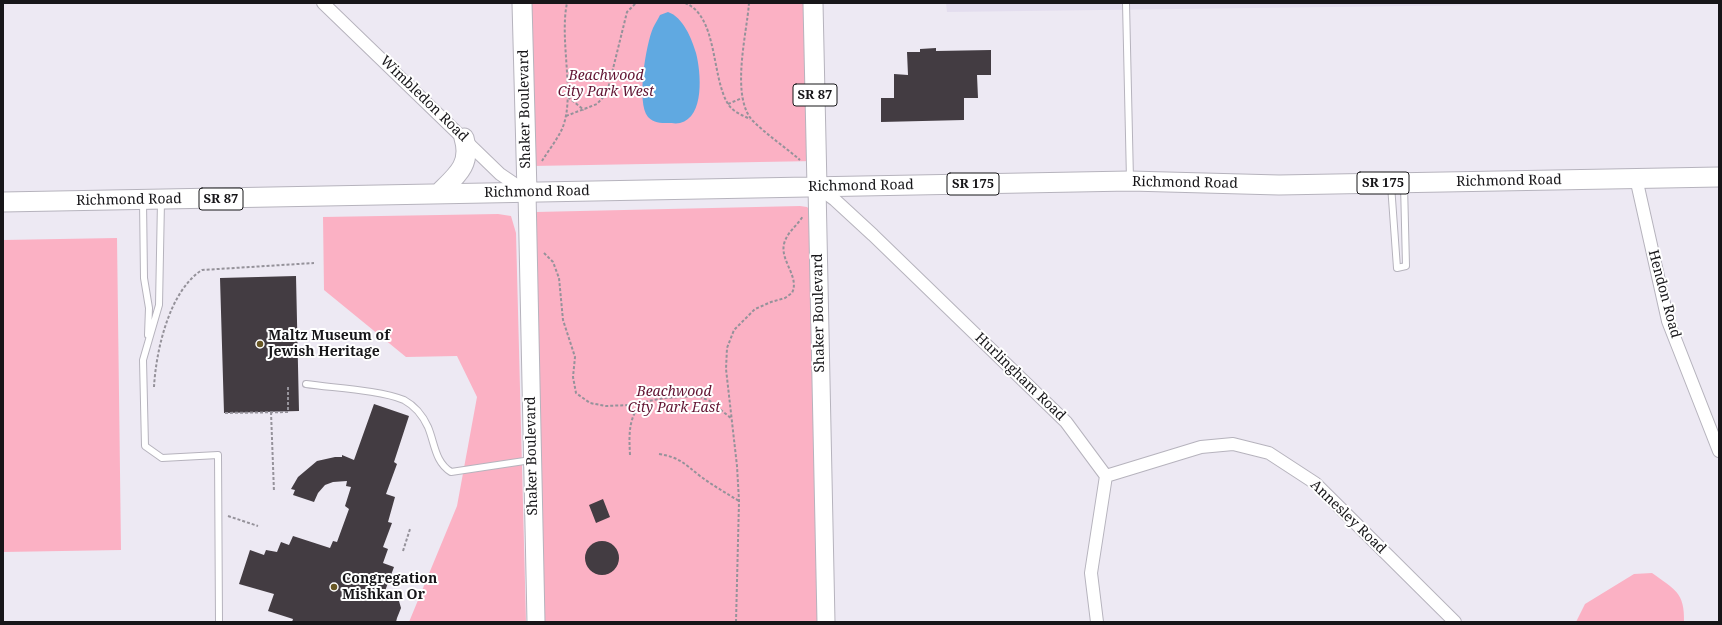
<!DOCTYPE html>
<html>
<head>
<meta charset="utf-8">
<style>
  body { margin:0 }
  #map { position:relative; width:1722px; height:625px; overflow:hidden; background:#ede9f3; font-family:"Noto Serif",serif }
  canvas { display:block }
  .frame { position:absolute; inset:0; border:4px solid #171619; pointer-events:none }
</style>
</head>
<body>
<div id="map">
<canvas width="1722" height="625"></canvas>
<div class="frame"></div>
</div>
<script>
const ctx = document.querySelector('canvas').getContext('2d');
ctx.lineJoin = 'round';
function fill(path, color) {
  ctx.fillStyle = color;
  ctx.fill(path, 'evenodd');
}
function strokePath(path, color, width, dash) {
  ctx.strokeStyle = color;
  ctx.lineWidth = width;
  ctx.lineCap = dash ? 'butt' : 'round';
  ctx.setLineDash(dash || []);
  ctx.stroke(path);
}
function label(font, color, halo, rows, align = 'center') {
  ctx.font = font + ' "Noto Serif",serif';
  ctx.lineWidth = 4;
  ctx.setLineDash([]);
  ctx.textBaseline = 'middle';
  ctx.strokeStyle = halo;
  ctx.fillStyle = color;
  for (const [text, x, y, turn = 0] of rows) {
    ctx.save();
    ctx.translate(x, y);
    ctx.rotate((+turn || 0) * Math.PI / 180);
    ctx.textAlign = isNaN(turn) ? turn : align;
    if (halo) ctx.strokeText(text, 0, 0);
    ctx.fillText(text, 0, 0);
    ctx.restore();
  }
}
const built = new Path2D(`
  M946,3H1637L947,12Z`);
const green = new Path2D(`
  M522,3H813L816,161L532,166Z
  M800,206L807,207L810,210L818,622H540L536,212Z
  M498,214L511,216L516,233L526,622H409L457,506L477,397L457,356L406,357L324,290L323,217Z
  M117,238L121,550L3,552V240Z
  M1652,573C1674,589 1685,592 1684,622H1576L1585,604L1634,574Z`);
const water = new Path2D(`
  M668,12C683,17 692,39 696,53C701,72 705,117 680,123C676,124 671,123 668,123C660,123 654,123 648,117C636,103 646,44 653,28C655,24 658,19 660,15Z`);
const building = new Path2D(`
  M936,48V51L991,50V75H977L978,98H964V120L881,122V98H894V74L908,75L907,52H920V49Z
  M296,276L299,411L224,413L220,278Z
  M374,404L409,416L394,462L397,464L386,494L395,497L388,522L392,523L383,547L388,549L383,563L394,567L385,591L401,597L399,601L401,608L397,618L396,622H292L293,619L268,611L274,594L239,584L250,550L264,555L266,550L277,552L281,542L289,545L293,536L330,548L333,541L337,542L349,509L345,506L351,487L346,486L347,481L333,482L325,485L318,493L314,502L293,495L295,490L291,489L298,477L317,461L335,457H342V455L354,460Z
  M603,499L610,517L596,523L589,505Z
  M585 558a17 17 0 1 1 34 0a17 17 0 1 1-34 0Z`);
const path = new Path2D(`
  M685,3C718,16 711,76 728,104C733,112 742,115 750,119
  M749,3C747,33 730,97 753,121C767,135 785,147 800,160
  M568,97L584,110
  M728,104L742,98
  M566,116L597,104L607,93L627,12L636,3
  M542,161C548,151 557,140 562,129C576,97 559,41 567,3
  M544,253L553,262L559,278L563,320L575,357L573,377L576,393L590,403L606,406L629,405L664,398L698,396L710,401L732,419
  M154,387C156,351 169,291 202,270L314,263
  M271,412L274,492
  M225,413L288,412V386
  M659,454C679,457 685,464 700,476C712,485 726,493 739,501
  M630,455C629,435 628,418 642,402
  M228,516L258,526
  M403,551L410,529
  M736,622L739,501L737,466L726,369L727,348L734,330L755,309L771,302L785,298L792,293C800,277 780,261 784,244C787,232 797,226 803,216`);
const service = new Path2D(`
  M1126,3L1130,180
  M1391,185L1397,268L1406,266L1404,184
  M143,201L144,278L149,308L148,335
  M161,201L159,305L143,360L145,446L162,458L218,455L219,622
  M306,384C333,388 380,390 404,400C415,406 423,416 428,427C435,444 435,462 451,472L531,460`);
const minor = new Path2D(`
  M323,3L500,174L525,191
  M1636,178L1668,321L1719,451
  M817,187L835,200L873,235L1066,422L1106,476L1091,573L1097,622
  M1106,476L1201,447L1233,444L1269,453L1315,483L1455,622`);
const secondary = new Path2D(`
  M817,187L826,622
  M527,192L536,622`);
const primary = new Path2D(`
  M522,3L527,192
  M813,3L817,187
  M438,194C456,176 472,165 464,138
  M3,202L1130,181L1279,185L1719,177`);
const markers = [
  [260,344,4,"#685724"],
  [334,587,4,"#685724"]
];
const shields = [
  [815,95,44],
  [1383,183,52],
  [973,184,52],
  [221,199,44]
];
const shieldNames = [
  ["SR 87",815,95],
  ["SR 175",1383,183],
  ["SR 175",973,184],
  ["SR 87",221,199]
];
const parkNames = [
  ["Beachwood",606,76],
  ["City Park West",606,92],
  ["Beachwood",674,392],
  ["City Park East",674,408]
];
const streetNames = [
  ["Wimbledon Road",424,99,44],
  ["Shaker Boulevard",525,109,-91],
  ["Richmond Road",1509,181,-1],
  ["Richmond Road",1185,183,1],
  ["Richmond Road",861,186,-1],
  ["Richmond Road",537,192,-1],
  ["Richmond Road",129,200,-1],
  ["Hendon Road",1664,294,75],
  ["Shaker Boulevard",819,313,-91],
  ["Hurlingham Road",1020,377,44],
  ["Shaker Boulevard",532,456,-91],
  ["Annesley Road",1348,517,44]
];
const poiNames = [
  ["Maltz Museum of",268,336],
  ["Jewish Heritage",268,352],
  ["Congregation",342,579],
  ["Mishkan Or",342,595]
];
fill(built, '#e3ddee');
fill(green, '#fbb1c4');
fill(water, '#60a9e1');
fill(building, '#433c42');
strokePath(service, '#b6b3bd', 8);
strokePath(minor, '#b6b3bd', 14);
strokePath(secondary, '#b6b3bd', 19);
strokePath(primary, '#b6b3bd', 21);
strokePath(path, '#95929a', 2, [3, 2]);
strokePath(service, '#fff', 6);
strokePath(minor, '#fff', 12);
strokePath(secondary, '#fff', 17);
strokePath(primary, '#fff', 19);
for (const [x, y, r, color] of markers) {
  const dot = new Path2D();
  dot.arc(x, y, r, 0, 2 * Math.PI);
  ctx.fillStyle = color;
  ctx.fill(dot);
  strokePath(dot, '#fff', 1.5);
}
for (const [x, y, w] of shields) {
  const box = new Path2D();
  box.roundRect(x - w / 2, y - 11, w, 22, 3);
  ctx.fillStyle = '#fff';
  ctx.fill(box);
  strokePath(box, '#171619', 1);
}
label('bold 13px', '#171619', null, shieldNames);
label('italic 14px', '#611432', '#fff', parkNames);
label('14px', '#171619', '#fff', streetNames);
label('bold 14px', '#171619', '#fff', poiNames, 'left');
</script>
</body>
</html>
